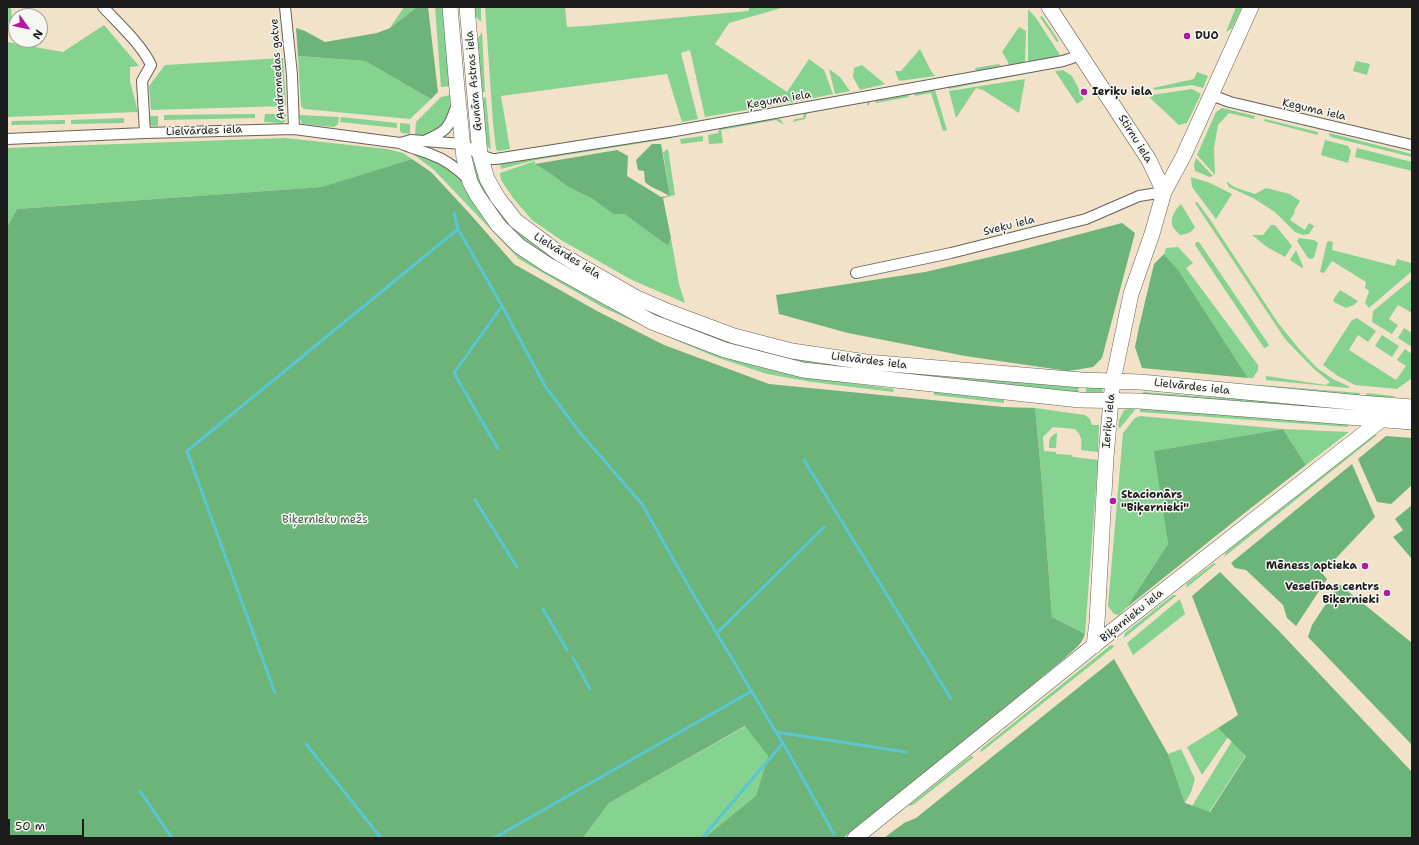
<!DOCTYPE html>
<html>
<head>
<meta charset="utf-8">
<style>
  body { margin:0 }
  #map { position:relative; width:1419px; height:845px; overflow:hidden; background:#f2e2c9; font-family:"Shantell Sans",sans-serif }
  canvas { display:block }
  .frame { position:absolute; inset:0; border:8px solid #1c1c1c; pointer-events:none }
  .north { position:absolute; left:8px; top:8px; width:40px; height:40px; box-sizing:border-box; background:#f6f6f2; border:1px solid #9f9f9c; border-radius:50%; rotate:123deg; font-size:11px; font-weight:700; line-height:16px; text-align:center; color:#1c1c1c }
  .north::after { content:''; display:block; margin:auto; width:14px; height:18px; background:#b5179e; clip-path:polygon(50% 0,100% 100%,50% 72%,0 100%) }
  .scale { position:absolute; left:8px; top:819px; width:76px; height:18px; box-sizing:border-box; border:2px solid #1c1c1c; border-top:0; padding-left:5px; font-size:12px; line-height:14px; white-space:nowrap; color:#1c1c1c; -webkit-text-stroke:3px #f6f6f2; paint-order:stroke }
</style>
</head>
<body>
<div id="map">
<canvas width="1419" height="845"></canvas>
<div class="frame"></div>
<div class="north">N</div>
<div class="scale">50 m</div>
</div>
<script>
const ctx = document.querySelector('canvas').getContext('2d');
ctx.lineJoin = 'round';
function fill(path, color) {
  ctx.fillStyle = color;
  ctx.fill(path, 'evenodd');
}
function strokePath(path, color, width, dash) {
  ctx.strokeStyle = color;
  ctx.lineWidth = width;
  ctx.lineCap = dash ? 'butt' : 'round';
  ctx.setLineDash(dash || []);
  ctx.stroke(path);
}
function label(font, color, halo, rows, align = 'center') {
  ctx.font = font + ' "Shantell Sans",sans-serif';
  ctx.lineWidth = 3;
  ctx.setLineDash([]);
  ctx.textBaseline = 'middle';
  ctx.strokeStyle = halo;
  ctx.fillStyle = color;
  for (const [text, x, y, turn = 0] of rows) {
    ctx.save();
    ctx.translate(x, y);
    ctx.rotate((+turn || 0) * Math.PI / 180);
    ctx.textAlign = isNaN(turn) ? turn : align;
    if (halo) ctx.strokeText(text, 0, 0);
    ctx.fillText(text, 0, 0);
    ctx.restore();
  }
}
const green = new Path2D(`
  M7,7H11L12,22H7Z
  M404,7H417L390,28Z
  M435,7H444L450,86L441,87Z
  M474,7H481V22L475,16Z
  M485,7H565L567,27L586,26L748,11L750,7H785L729,23L715,44L787,92L809,59L824,70L833,94L800,101L797,99L799,101L705,117L690,50L681,53L698,119L682,122L667,74L501,96L510,149L498,151L496,149L493,123Z
  M1236,7H1242L1232,28L1226,32Z
  M1028,9L1036,18L1060,55L1058,57L1028,62Z
  M1042,16L1059,41L1057,42L1040,17Z
  M104,25L139,66L130,67V81L138,112L7,117V42L63,52Z
  M1019,27L1026,31L1025,62L1009,66L1007,60L1002,52Z
  M482,32L485,92H482L477,40Z
  M920,49L931,71L935,76L899,81L895,71H901Z
  M298,56L365,61L431,99L410,119L304,109L301,106Z
  M283,58L286,106L151,110L149,86L165,65Z
  M1356,61L1370,64L1367,75L1353,71Z
  M999,64L1001,66L976,71L975,68Z
  M862,65L885,84L860,90L853,77L854,68Z
  M829,69L840,77L850,91L835,94Z
  M1063,70L1072,76L1084,99L1077,104L1055,71Z
  M1032,71L1035,72L949,89V86Z
  M1197,72L1208,76L1203,88L1192,85L1155,90L1153,88L1194,79Z
  M1025,79L1019,113L983,90L976,88L956,118L949,91Z
  M1192,89L1201,94L1187,123L1179,125L1150,98L1151,95Z
  M935,90L947,130L943,131L931,93L915,96L914,93Z
  M450,95C450,121 444,137 415,135L416,122L441,97Z
  M908,95L909,97L876,103L875,101Z
  M486,97L491,150L487,146L485,141L482,98Z
  M870,100L869,105H867V102L807,113L805,119L792,122L795,119L803,118L804,113Z
  M1222,108L1255,116L1254,119L1229,113L1218,125L1214,148L1215,175L1197,155L1216,112Z
  M255,114V118L164,120V115Z
  M265,114H286V120L283,123L264,122Z
  M299,115L339,117L338,124L334,127L302,124Z
  M148,116H158V126H152L149,123Z
  M341,117L397,123V128L340,122Z
  M124,118V123L71,124V120Z
  M777,118L781,120L784,125L776,120L721,130L723,143L709,144L708,135L718,133L720,128Z
  M1265,119L1318,132V135L1264,121Z
  M65,120V124L11,125L12,121Z
  M400,123L410,124V134L402,133L400,131Z
  M1329,133L1412,154V157L1331,137L1329,135Z
  M672,136L673,138L535,160L501,169L500,165L504,162Z
  M703,136V141L681,144L680,139Z
  M285,138L387,149L403,153L412,159L324,187L17,209L7,227V148Z
  M1325,140L1348,146L1351,151L1348,163L1321,155Z
  M1357,148L1412,162V171L1355,157Z
  M668,149L675,195L663,198L670,196L663,152Z
  M415,154L444,164L459,176L519,255L604,305L669,335L717,354L766,369L812,378L894,389L893,392L812,382L767,374L716,357L668,337L602,307L519,259L433,169L414,155Z
  M1196,158L1213,176L1210,177L1195,171L1194,165Z
  M535,161V164L551,174L568,187L591,198L613,214H624L668,246L671,238L679,284L685,303L632,280L561,240L532,220L513,198L501,180L500,173Z
  M473,163L477,164L485,187L563,261L794,357L822,364L1079,386L1078,392L820,368L703,338L617,299L518,238L479,189L471,165Z
  M1191,177L1210,183L1232,194L1216,219L1192,187Z
  M1226,181L1234,187L1255,194L1266,188L1290,194L1300,201L1294,211L1295,212L1290,220L1305,230L1309,223L1314,226L1309,234L1303,235L1295,232L1275,212L1253,198L1229,187Z
  M1197,202L1209,218L1278,323L1300,350L1317,368L1333,379L1350,387L1348,388L1266,380V376L1326,385L1330,382L1314,369L1285,339L1195,203Z
  M1181,204L1195,227C1191,233 1187,234 1180,235C1178,233 1175,230 1173,227C1169,220 1175,209 1181,204Z
  M1271,225H1275L1292,246L1285,257L1267,247L1252,235H1263Z
  M1299,238L1314,240L1318,243L1314,257L1312,259L1308,258L1297,241Z
  M1329,241L1333,242L1332,250L1395,266L1397,259L1411,263L1412,271L1369,308L1365,303L1369,291L1365,288L1366,282L1332,261L1324,273L1320,272L1327,242Z
  M1196,242H1199L1269,345L1267,347L1264,348L1195,245Z
  M1178,247L1193,263L1186,268L1258,365V370L1253,378H1248L1179,271L1164,254L1166,248Z
  M1296,250L1303,266L1302,268L1290,260Z
  M1412,279V313L1398,305L1389,319L1398,325L1392,334L1372,322L1373,311Z
  M1340,290L1358,301L1354,305L1346,308L1334,302L1333,300Z
  M1357,318L1376,331L1368,342L1358,335L1349,350L1396,380L1406,366L1397,360L1405,349L1412,354V378L1397,389L1355,385L1338,376L1323,365L1352,320Z
  M1404,328L1412,333V347L1398,338Z
  M1382,335L1399,346L1392,357L1375,346Z
  M1260,385L1360,393L1359,397L1259,388Z
  M1086,386L1101,387L1103,391L1101,393H1086Z
  M934,392L1004,400V403L934,395Z
  M1143,392L1357,408L1356,413L1142,397Z
  M1367,393L1393,396L1395,397H1366Z
  M1136,407L1134,411L1120,428L1118,427L1119,420L1124,410Z
  M1035,408L1085,415L1090,419L1092,425H1099L1098,452L1081,450C1082,441 1082,436 1075,429L1053,427L1043,437L1044,451L1056,452V454L1071,455L1073,457L1098,460L1085,634L1052,617L1041,472Z
  M1140,408L1349,424L1348,427L1140,412Z
  M1140,416L1283,429L1349,432L1306,465L1283,429L1155,451L1168,544L1126,608L1119,615L1114,614L1108,606L1123,433L1135,418Z
  M1057,433L1056,448H1049C1049,440 1049,436 1057,433Z
  M1374,435H1377L1224,557L1226,552Z
  M1214,563L1216,564L1186,588L1187,583Z
  M1173,595H1177L1124,638L1125,633Z
  M1180,599L1185,614L1133,655L1127,643Z
  M1111,645L1115,646L980,753L981,749Z
  M746,726L768,756L756,797L704,838H583L609,803Z
  M1218,728L1228,737L1202,775L1187,747Z
  M1232,741L1246,755L1209,812L1192,806Z
  M1181,749L1195,779L1191,792L1185,803L1168,754Z
  M971,756L974,757L913,805L908,806Z`);
const forest = new Path2D(`
  M417,7H428L438,92L431,99L365,61L298,56L296,28L305,31L325,42L377,33L390,28Z
  M652,144H661L670,196L663,198L671,238L668,246L624,214H613L591,198L568,187L551,174L535,164L617,150L628,156L627,176L661,197L669,196C661,190 654,190 645,182L644,171L638,170L636,160Z
  M412,159L431,172L470,214L514,264L597,311L664,345L769,384L1003,407L1035,408L1041,472L1052,617L1085,634C1082,645 1073,650 1065,658L922,776L843,838H704L756,796L768,756L745,726L609,803L583,838H7V227L17,209L322,187Z
  M1122,223L1135,233L1102,358L1093,367L1068,371L965,356L848,333L779,314L776,295L925,272L1020,250Z
  M1164,254L1179,271L1248,378L1142,368L1135,347L1139,327L1154,264Z
  M1283,429L1306,465L1242,515L1126,608L1168,544L1154,451Z
  M1386,436L1412,438V485L1391,504L1377,502L1358,459Z
  M1352,464L1375,517L1322,573L1327,579L1296,626L1287,618L1283,605L1246,570L1235,568L1231,563Z
  M1412,505V559L1393,537L1403,530L1395,519Z
  M1220,572L1279,631L1412,772V838H884L904,823L916,818L1114,659L1168,754L1185,803L1210,812L1246,756L1218,728L1238,715L1192,596Z
  M1339,584L1412,643V745L1308,637L1312,625Z`);
const stream = new Path2D(`
  M454,213L458,229L502,306L545,386L581,434L642,504L689,587L788,752L834,834
  M498,449L454,373L502,306
  M804,460L951,699
  M475,500L517,567
  M543,609L567,650
  M717,633L824,527
  M573,658L590,689
  M275,693L187,451L458,229
  M776,732L906,752
  M306,744L381,838
  M140,791L172,838
  M494,838L752,691
  M702,838L783,743`);
const street = new Path2D(`
  M103,7C118,23 142,45 151,65L142,81L145,133
  M285,7L292,75L294,129
  M1211,95L1230,102L1412,145
  M7,139L145,133L294,129L400,143L411,140L463,144L480,155L492,159H496L675,131L1063,61L1072,58L1079,53
  M424,141C445,132 449,129 456,107
  M400,143C410,148 420,150 430,154C445,159 458,169 469,180
  M856,273L951,253L1086,219L1139,196L1164,192`);
const secondary = new Path2D(`
  M450,7L457,89L464,158L470,182L477,195L498,225L519,246L548,265L652,322L725,350L803,370L1080,400L1139,401L1412,422
  M467,7L480,155L487,179L498,198L516,221L560,254L635,297L667,311L734,336L792,351L866,362L1082,380L1140,382L1361,403L1412,407
  M1049,7L1149,160L1164,192
  M1094,646L1097,622L1106,457L1111,400L1113,381L1131,294L1152,234L1164,192L1183,157L1251,7
  M855,838L1112,631L1385,417`);
const markers = [
  [1187,36,4,"#b5179e"],
  [1084,92,4,"#b5179e"],
  [1113,501,4,"#b5179e"],
  [1365,566,4,"#b5179e"],
  [1387,593,4,"#b5179e"]
];
const poiNames = [
  ["DUO",1195,36],
  ["Ieriķu iela",1092,92],
  ["Stacionārs",1121,495],
  ["\"Biķernieki\"",1121,508],
  ["Mēness aptieka",1357,566,"right"],
  ["Veselības centrs",1379,587,"right"],
  ["Biķernieki",1379,600,"right"]
];
const streetNames = [
  ["Andromedas gatve",278,69,-94],
  ["Gunāra Astras iela",474,81,-95],
  ["Ķeguma iela",779,100,-10],
  ["Ķeguma iela",1314,110,13],
  ["Lielvārdes iela",204,131,-2],
  ["Stirnu iela",1135,139,58],
  ["Sveķu iela",1009,226,-14],
  ["Lielvārdes iela",567,256,32],
  ["Lielvārdes iela",869,361,7],
  ["Lielvārdes iela",1192,387,6],
  ["Ieriķu iela",1109,421,-85],
  ["Biķernieku iela",1132,616,-39]
];
const parkNames = [
  ["Biķernieku mežs",325,520]
];
fill(green, '#86d290');
fill(forest, '#6cb47a');
strokePath(stream, '#5ac6d2', 3);
strokePath(street, '#676159', 12);
strokePath(secondary, '#676159', 16);
strokePath(street, '#fff', 10);
strokePath(secondary, '#fff', 15);
for (const [x, y, r, color] of markers) {
  const dot = new Path2D();
  dot.arc(x, y, r, 0, 2 * Math.PI);
  ctx.fillStyle = color;
  ctx.fill(dot);
  strokePath(dot, '#f6f6f2', 1.5);
}
label('bold 11px', '#1c1c1c', '#f6f6f2', poiNames, 'left');
label('11px', '#1c1c1c', '#f6f6f2', streetNames);
label('11px', '#415c45', '#f6f6f2', parkNames);
</script>
</body>
</html>
